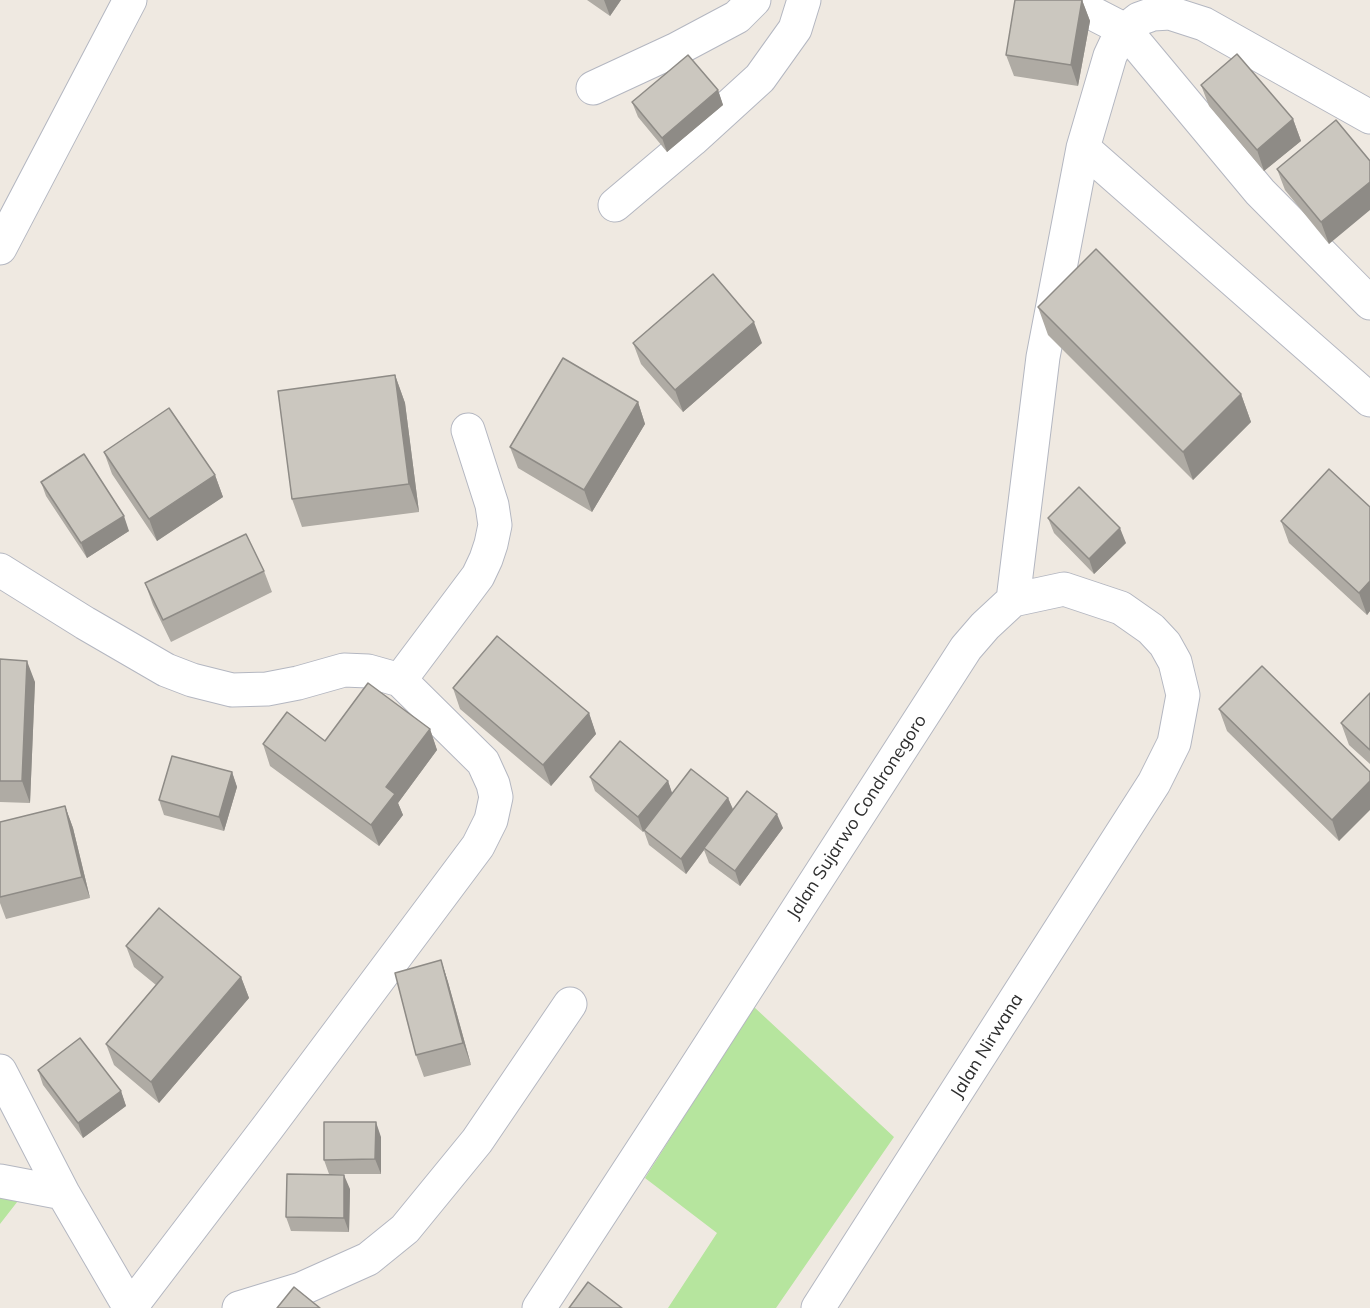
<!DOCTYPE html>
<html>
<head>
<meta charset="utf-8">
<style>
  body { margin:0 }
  canvas { display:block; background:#efe9e1 }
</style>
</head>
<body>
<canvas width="1370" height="1308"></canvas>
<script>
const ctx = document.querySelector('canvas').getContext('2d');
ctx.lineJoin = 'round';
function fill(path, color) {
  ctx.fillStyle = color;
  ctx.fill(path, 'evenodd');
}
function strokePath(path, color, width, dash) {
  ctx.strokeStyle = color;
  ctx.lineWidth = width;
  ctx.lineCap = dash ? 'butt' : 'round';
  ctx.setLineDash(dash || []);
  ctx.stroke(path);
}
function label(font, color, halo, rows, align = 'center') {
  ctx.font = font + ' Mulish,sans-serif';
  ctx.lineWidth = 4.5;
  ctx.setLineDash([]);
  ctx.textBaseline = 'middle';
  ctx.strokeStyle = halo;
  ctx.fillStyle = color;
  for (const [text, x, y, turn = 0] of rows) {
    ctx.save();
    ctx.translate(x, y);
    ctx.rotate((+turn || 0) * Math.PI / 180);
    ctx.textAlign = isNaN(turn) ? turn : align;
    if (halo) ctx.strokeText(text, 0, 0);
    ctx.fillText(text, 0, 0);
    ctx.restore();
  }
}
const green = new Path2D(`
  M754,1007L894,1137L776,1308H668L717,1233L645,1178Z
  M0,1193L21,1197L0,1224Z`);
const minor = new Path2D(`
  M1067,0L1125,30L1260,192L1370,303
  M593,88L675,50L737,17L754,0
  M1083,148L1370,400
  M615,205L692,140L760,78L795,29L804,0
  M0,248L130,0
  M0,570L85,623L166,670L192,680L232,690L267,689L298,683L344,670L368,671L400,680L483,762L493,784L496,797L491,820L478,846L268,1127L130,1308
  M1013,600L1043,357L1083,148L1110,56L1118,39L1125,30L1139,19L1153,14L1170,13L1204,24L1370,117
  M400,680L478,576L486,559L491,544L495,525L492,505L468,430
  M0,1071L63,1193L130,1308
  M0,1181L63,1193
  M239,1308L301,1289L368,1259L405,1229L477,1141L570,1004
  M539,1308L687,1081L966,648L985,626L1013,600L1064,589L1121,608L1151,629L1165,644L1175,662L1183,695L1174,743L1154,783L818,1308`);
const wall = new Path2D(`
  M587,0H621L610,16Z
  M1082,0L1090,21L1078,86L1014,76L1006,55Z
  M1201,85L1293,119L1301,141L1264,171L1209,106Z
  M718,90L723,105L667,152L638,117L632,102Z
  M1370,161L1329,244L1285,190L1277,169Z
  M1038,307L1241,394L1251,422L1193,480L1048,335Z
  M633,343H762L683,412L641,364Z
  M395,375L405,403L419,512L302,527L292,499Z
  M638,402L645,424L592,512L518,468L510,447Z
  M104,452L215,475L223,497L157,541L112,474Z
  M41,482L129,531L87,558L46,496Z
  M1370,507V611L1367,615L1289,543L1281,521Z
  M1048,518L1126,543L1094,574L1054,533Z
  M264,571L272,592L171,642L153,605L145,583Z
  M0,659L35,682L30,803L0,802Z
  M453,688L589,713L596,734L551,786L460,709Z
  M1370,693V764L1349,745L1341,723Z
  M1219,709L1370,772L1339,841L1227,731Z
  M430,729L437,750L398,803L403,815L379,846L270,766L263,744L325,741Z
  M232,772L237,787L224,831L164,815L159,800Z
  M590,777L668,781L672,793L728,798L733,809L783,828L740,886L709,863L704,850L686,874L649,845L644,831L643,832L595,791Z
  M65,806L73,828L90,898L6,919L0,903V822Z
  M126,946L241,977L249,998L159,1103L114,1065L106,1044L156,985L134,967Z
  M441,960L448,982L471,1065L424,1077L416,1055Z
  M38,1070L121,1091L126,1106L83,1138L43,1085Z
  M381,1137V1174H329L324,1160Z
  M350,1189L349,1232L291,1231L286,1217Z`);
const shadedWall = new Path2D(`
  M604,0H621L610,16Z
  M1082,0L1090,21L1078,86L1071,65Z
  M718,90L723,105L667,152L662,138Z
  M1293,119L1301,141L1264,171L1257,150Z
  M1370,182V210L1329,244L1321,222Z
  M754,322L762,343L683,412L675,390Z
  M395,375L405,403L419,512L409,484Z
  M1241,394L1251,422L1193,480L1183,452Z
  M638,402L645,424L592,512L584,490Z
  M215,475L223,497L157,541L149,519Z
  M124,516L129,531L87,558L81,543Z
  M1120,528L1126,543L1094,574L1089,559Z
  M1370,581V611L1367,615L1359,593Z
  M27,661L35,682L30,803L22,781Z
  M589,713L596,734L551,786L543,765Z
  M430,729L437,750L398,803L403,815L379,846L371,825L386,787Z
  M232,772L237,787L224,831L219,817Z
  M668,781L673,796L643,832L638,817Z
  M1370,781V810L1339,841L1332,820Z
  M728,798L734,812L704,848V850L686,874L681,859Z
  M65,806L73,828L90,898L82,877Z
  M777,814L783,828L740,886L735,871Z
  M441,960L448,982L471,1065L463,1043Z
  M241,977L249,998L159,1103L151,1082Z
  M121,1091L126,1106L83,1138L78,1123Z
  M376,1122L381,1137V1174L375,1159Z
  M344,1175L350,1189L349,1232L344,1218Z`);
const building = new Path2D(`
  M1015,0H1082L1071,65L1006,55Z
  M1237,54L1293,119L1257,150L1201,85Z
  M688,55L718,90L662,138L632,102Z
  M1336,120L1370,161V182L1321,222L1277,169Z
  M1096,249L1241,394L1183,452L1038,307Z
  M713,274L754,322L675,390L633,343Z
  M563,358L638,402L584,490L510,447Z
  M395,375L409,484L292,499L278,391Z
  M169,408L215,475L149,519L104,452Z
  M84,454L124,516L81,543L41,482Z
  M1329,469L1370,507V581L1359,593L1281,521Z
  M1079,487L1120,528L1089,559L1048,518Z
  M246,534L264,571L163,620L145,583Z
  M497,636L589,713L543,765L453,688Z
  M0,659L27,661L22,781H0Z
  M1262,666L1370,772V781L1332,820L1219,709Z
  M368,683L430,729L386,787L395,794L371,825L263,744L287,712L325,741Z
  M1370,693V750L1341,723Z
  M620,741L668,781L638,817L590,777Z
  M172,756L232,772L219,817L159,800Z
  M691,769L728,798L681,859L644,830Z
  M747,791L777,814L735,871L704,848Z
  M65,806L82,877L0,897V822Z
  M159,908L241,977L151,1082L106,1044L163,977L126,946Z
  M441,960L463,1043L416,1055L395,973Z
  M80,1038L121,1091L78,1123L38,1070Z
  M324,1122H376L375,1159L324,1160Z
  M287,1174L344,1175V1218L286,1217Z
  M588,1282L622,1308H569Z
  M294,1287L320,1308H277Z`);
const streetNames = [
  ["Jalan Sujarwo Condronegoro",857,817,-57],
  ["Jalan Nirwana",987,1046,-58]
];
fill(green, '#b6e59e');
strokePath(minor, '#b4b7c1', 35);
strokePath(minor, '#fff', 33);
fill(wall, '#afaba4');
fill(shadedWall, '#8e8b86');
fill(building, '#cbc7bf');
strokePath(building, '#8e8b86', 1.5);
label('18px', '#2e2e2e', '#fff', streetNames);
</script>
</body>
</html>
